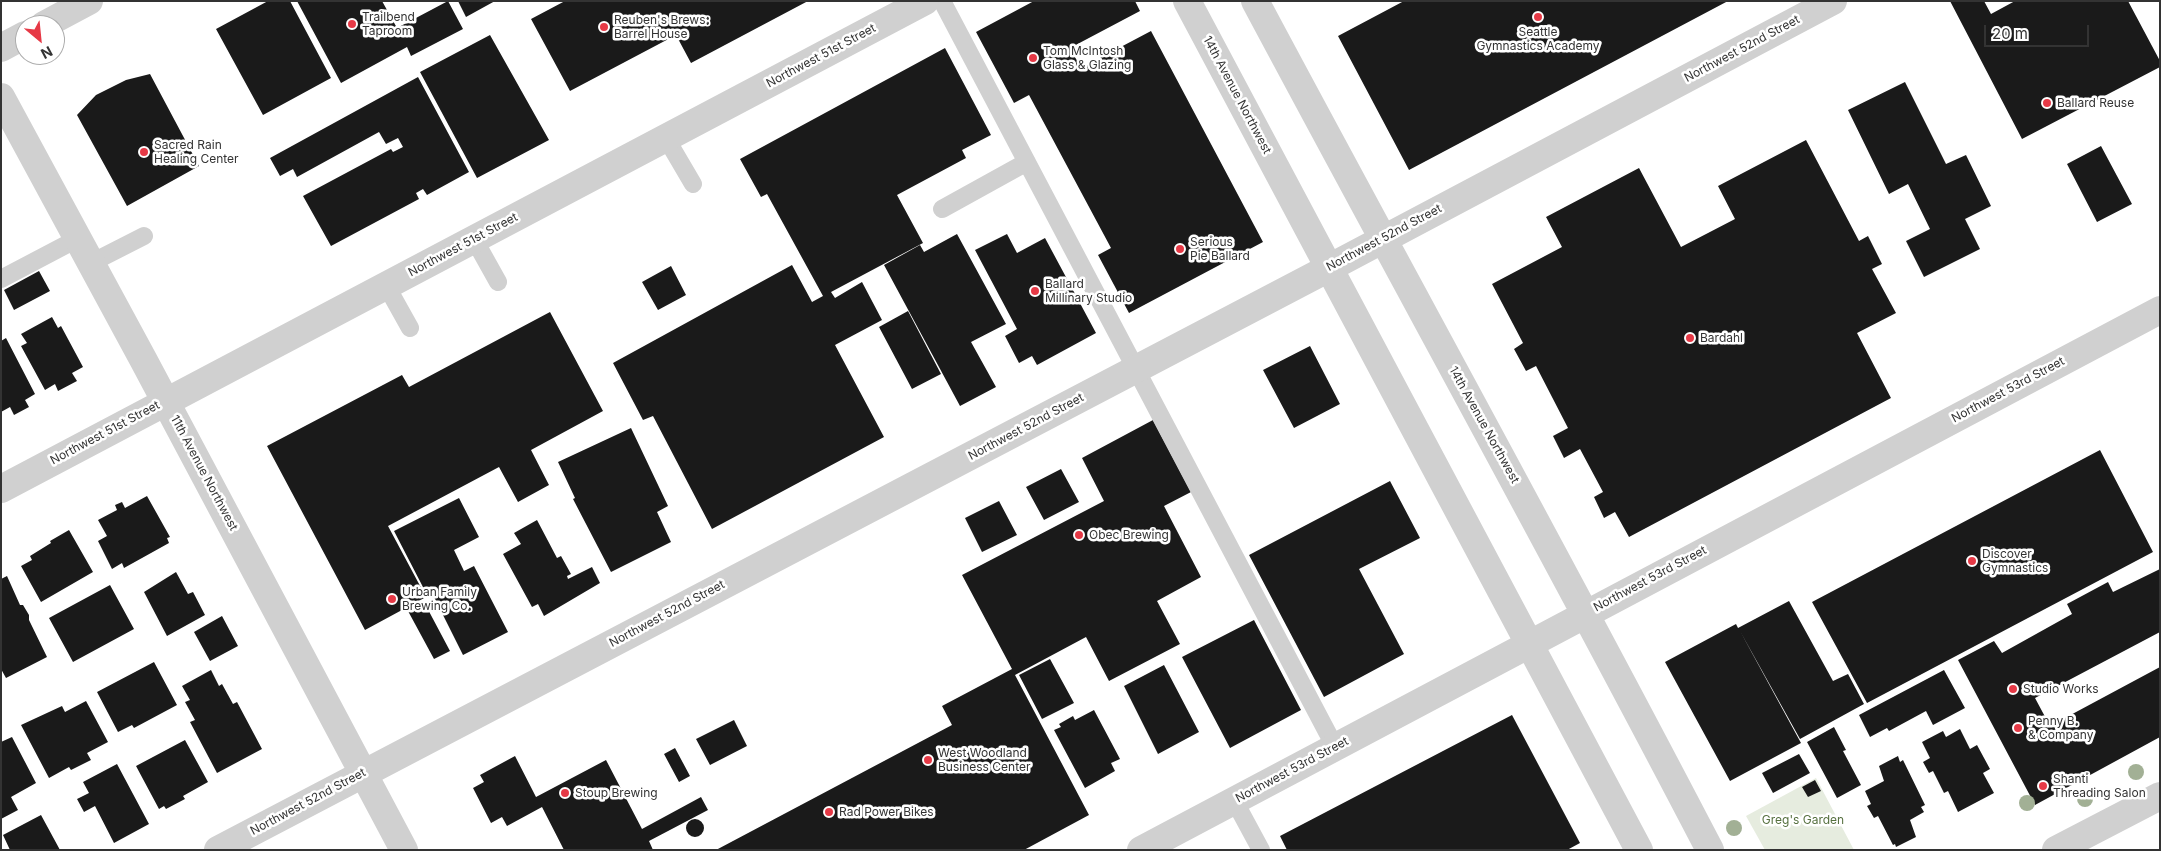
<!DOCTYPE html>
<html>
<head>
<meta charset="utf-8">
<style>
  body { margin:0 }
  #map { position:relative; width:2161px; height:851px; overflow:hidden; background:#fff; font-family:Inter,sans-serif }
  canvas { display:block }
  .frame { position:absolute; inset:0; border:2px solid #333; pointer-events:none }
  .north { position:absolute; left:15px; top:15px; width:50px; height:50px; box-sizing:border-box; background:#fff; border:1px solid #adadad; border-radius:50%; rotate:152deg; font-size:14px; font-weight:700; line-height:20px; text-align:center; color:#333 }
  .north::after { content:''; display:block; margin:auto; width:18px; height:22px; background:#e63946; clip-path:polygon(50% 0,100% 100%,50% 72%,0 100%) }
  .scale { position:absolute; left:1984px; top:25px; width:105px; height:22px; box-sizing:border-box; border:2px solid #333; border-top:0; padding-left:6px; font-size:15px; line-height:18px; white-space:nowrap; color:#333; -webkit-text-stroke:4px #fff; paint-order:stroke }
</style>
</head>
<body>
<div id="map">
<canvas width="2161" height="851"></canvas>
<div class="frame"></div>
<div class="north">N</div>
<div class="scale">20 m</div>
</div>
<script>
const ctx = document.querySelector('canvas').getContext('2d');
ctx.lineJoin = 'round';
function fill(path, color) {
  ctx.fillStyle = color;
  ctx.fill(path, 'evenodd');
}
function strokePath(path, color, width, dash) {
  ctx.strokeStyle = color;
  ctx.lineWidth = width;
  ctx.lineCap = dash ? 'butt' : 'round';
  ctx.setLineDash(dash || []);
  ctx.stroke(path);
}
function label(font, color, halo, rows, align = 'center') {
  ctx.font = font + ' Inter,sans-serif';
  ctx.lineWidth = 5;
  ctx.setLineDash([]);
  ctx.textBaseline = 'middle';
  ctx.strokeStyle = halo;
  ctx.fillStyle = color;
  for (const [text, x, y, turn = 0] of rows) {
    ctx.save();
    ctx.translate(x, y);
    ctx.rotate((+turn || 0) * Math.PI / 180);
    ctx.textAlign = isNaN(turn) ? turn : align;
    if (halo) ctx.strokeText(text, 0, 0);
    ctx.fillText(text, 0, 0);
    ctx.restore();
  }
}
const green = new Path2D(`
  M1816,778L1854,850H1765L1746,816Z`);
const building = new Path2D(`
  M268,1H290L331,78L263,115L216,29Z
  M297,1H382L397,28L448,1L463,29L411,56L407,47L341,83Z
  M458,1H495L466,17Z
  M565,1H808L691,63L676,35L570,91L531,19Z
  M1034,1H1135L1140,11L1070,48L1081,68L1151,31L1263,242L1129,313L1098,255L1111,248L1029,95L1014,103L976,32Z
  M1404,1H1728L1409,170L1338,36Z
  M1950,1H1984L1991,14L2015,1H2128L2160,61V67L2022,139Z
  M490,35L549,140L477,178L420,72Z
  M945,48L991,135L962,150L966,158L897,195L923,243L831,292L835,298L862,282L882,320L835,345L884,437L712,529L653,416L643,420L613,363L792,265L812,302L823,296L767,194L761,197L740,159Z
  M150,74L199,166L127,206L77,115L96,95L126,80Z
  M418,77L469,172L427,195L423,189L416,193L419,199L331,246L303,196L391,149L393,152L403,147L398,138L386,144L379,132L297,177L293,169L280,176L270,158Z
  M1905,82L1946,164L1966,155L1991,206L1965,219L1980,249L1924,277L1906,241L1930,229L1908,184L1889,194L1848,110Z
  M1806,140L1859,241L1868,236L1882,264L1872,269L1896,313L1857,333L1891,398L1629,537L1615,512L1604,518L1594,497L1603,492L1580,449L1564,458L1553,436L1568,428L1536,366L1526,371L1514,349L1523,343L1492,284L1562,247L1546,217L1639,168L1681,247L1735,219L1718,186Z
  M2101,146L2132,204L2097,222L2067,164Z
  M957,234L1006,324L971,342L996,387L960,406L884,265L920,245L924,252Z
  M1007,234L1017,253L1045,238L1096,333L1037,365L1032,356L1019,363L1005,336L1017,329L975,250Z
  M671,266L686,295L658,310L642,282Z
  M39,271L50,291L14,310L4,290Z
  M908,311L941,374L912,389L879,327Z
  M550,312L603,411L531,450L549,485L518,502L499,467L388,526L426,597L365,630L267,446L402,375L409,387Z
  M52,317L58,328L61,326L83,367L72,373L77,381L58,391L55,384L45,390L21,346L27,343L21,334Z
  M6,338L35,394L25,400L29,407L14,415L10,407L1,412V341Z
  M1310,346L1340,404L1294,428L1263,370Z
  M1153,420L1191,492L1164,506L1201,577L1157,601L1180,644L1109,681L1086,637L1015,675L1089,815L1024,850H716L952,725L942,706L1012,669L962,575L1104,501L1082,458Z
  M631,428L668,506L657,512L671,542L611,572L573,499L575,498L558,462Z
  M2100,450L2153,552L1867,703L1812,602Z
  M1061,469L1079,502L1044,520L1026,487Z
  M1390,481L1420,538L1359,569L1404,654L1324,697L1249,555Z
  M147,496L170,537L167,538L169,543L124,568L122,563L112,569L98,541L107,536L98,520L117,510L115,505L122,502L125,508Z
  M459,498L479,537L454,550L464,571L474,566L508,632L463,655L430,589L425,591L394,531Z
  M999,501L1017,535L982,552L965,518Z
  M537,520L557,558L561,556L571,574L567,576L568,579L592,567L600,583L544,616L538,604L532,607L503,554L521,544L514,533Z
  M69,530L93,572L41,602L21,566L32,560L30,556L51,543L50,541Z
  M2160,569V632L2035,698L2050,726L2160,667V737L2035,805L1958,660L1994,641L2002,653L2072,614L2067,604L2108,582L2113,592Z
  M176,572L188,594L193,592L205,615L167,636L144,592Z
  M7,576L20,605H23L29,615V620L47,657L6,678L1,669V579Z
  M110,585L134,629L73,662L49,618Z
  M1789,601L1833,681L1848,674L1864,704L1800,739L1740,631L1801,743L1730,781L1665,662L1736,624L1738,628Z
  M424,602L450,651L434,659L408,611Z
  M222,616L238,646L210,661L194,632Z
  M1254,620L1301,710L1230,748L1182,657Z
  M1050,659L1074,703L1042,719L1019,675Z
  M154,662L177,705L134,728L132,725L118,732L97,692Z
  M1164,665L1199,732L1158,754L1124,686Z
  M211,670L219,686L222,684L233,704L237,702L262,749L217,773L190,722L195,720L185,702L190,700L182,686Z
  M1944,670L1965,708L1933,725L1926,711L1889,731L1887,728L1870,737L1859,715Z
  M86,701L108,742L87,753L91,760L71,770L69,767L49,778L21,725L62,706L65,712Z
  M1094,710L1120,759L1111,763L1115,771L1085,788L1054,730L1061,727L1059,724L1073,716L1075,720Z
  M1512,715L1580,843L1567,850H1287L1280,836Z
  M734,720L747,746L710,765L696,739Z
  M1834,727L1846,750L1843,751L1861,785L1837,798L1807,742Z
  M1960,729L1970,749L1977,745L1990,769L1983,773L1994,793L1958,812L1948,791L1944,793L1933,771L1929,773L1923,762L1930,758L1922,742L1943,731L1946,737Z
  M12,737L36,783L11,797L18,810L1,819V742Z
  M185,740L208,782L183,796L185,799L166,809L164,806L159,809L136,766Z
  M675,748L690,776L679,782L664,754Z
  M1799,754L1810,773L1773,793L1762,773Z
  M515,756L536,797L606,760L642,829L701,797L708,810L649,841L653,850H564L542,807L507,826L502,817L491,823L473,788L484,782L480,775Z
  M1898,756L1900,762L1903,760L1925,805L1921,807L1924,812L1910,820L1916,837L1896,847L1895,844L1893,845L1878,816L1874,818L1867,806L1871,804L1865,791L1884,781L1879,766Z
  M117,764L149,824L114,843L95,806L84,812L77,799L89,793L83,782Z
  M1815,780L1821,791L1808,797L1802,787Z
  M41,815L60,850H10L3,835Z
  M686 828a9 9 0 1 1 18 0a9 9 0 1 1-18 0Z`);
const service = new Path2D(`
  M942,1L1335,747
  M666,138L693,184
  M942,209L1027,162
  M474,239L498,282
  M91,263L144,236
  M1,279L77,239
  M386,285L410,328
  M1234,800L1261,850`);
const minor = new Path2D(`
  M1187,1L1639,850
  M1255,1C1406,284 1562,565 1710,850
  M44,25L89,1
  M1,48L25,35
  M1,97L144,361L404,850
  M1,489L925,1
  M218,850L1329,268L1833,1
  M1141,850L2160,310
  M2056,850L2160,796`);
const trees = [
  [2136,772],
  [2085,799],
  [2027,803],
  [1734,828]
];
const markers = [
  [1538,17,5,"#e63946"],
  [352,24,5,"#e63946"],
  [604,27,5,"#e63946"],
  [1033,58,5,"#e63946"],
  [2047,103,5,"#e63946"],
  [144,152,5,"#e63946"],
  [1180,249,5,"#e63946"],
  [1035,291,5,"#e63946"],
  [1690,338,5,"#e63946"],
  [1079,535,5,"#e63946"],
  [1972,561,5,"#e63946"],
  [392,599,5,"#e63946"],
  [2013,689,5,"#e63946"],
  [2018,728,5,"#e63946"],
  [928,760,5,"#e63946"],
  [2043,786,5,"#e63946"],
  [565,793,5,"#e63946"],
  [829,812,5,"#e63946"]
];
const poiNames = [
  ["Trailbend",362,17],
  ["Taproom",362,31],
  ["Reuben's Brews:",614,20],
  ["Barrel House",614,34],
  ["Seattle",1538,32,"center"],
  ["Gymnastics Academy",1538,46,"center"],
  ["Tom McIntosh",1043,51],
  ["Glass & Glazing",1043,65],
  ["Ballard Reuse",2057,103],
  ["Sacred Rain",154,145],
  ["Healing Center",154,159],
  ["Serious",1190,242],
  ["Pie Ballard",1190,256],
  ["Ballard",1045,284],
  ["Millinary Studio",1045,298],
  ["Bardahl",1700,338],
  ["Obec Brewing",1089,535],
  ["Discover",1982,554],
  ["Gymnastics",1982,568],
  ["Urban Family",402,592],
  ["Brewing Co.",402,606],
  ["Studio Works",2023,689],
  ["Penny B.",2028,721],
  ["& Company",2028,735],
  ["West Woodland",938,753],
  ["Business Center",938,767],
  ["Shanti",2053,779],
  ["Threading Salon",2053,793],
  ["Stoup Brewing",575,793],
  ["Rad Power Bikes",839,812]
];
const streetNames = [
  ["Northwest 52nd Street",1742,49,-28],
  ["Northwest 51st Street",821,56,-28],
  ["14th Avenue Northwest",1237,95,62],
  ["Northwest 52nd Street",1384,238,-28],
  ["Northwest 51st Street",463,245,-28],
  ["Northwest 53rd Street",2008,390,-28],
  ["14th Avenue Northwest",1484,425,61],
  ["Northwest 52nd Street",1026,427,-28],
  ["Northwest 51st Street",105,433,-28],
  ["11th Avenue Northwest",204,473,62],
  ["Northwest 53rd Street",1650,579,-28],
  ["Northwest 52nd Street",667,614,-28],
  ["Northwest 53rd Street",1292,770,-28],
  ["Northwest 52nd Street",308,802,-28]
];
const parkNames = [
  ["Greg's Garden",1803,820]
];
fill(green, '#e6ecdf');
fill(building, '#1a1a1a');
strokePath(service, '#d0d0d0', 18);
strokePath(minor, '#d0d0d0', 28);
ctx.fillStyle = '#a2b095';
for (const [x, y] of trees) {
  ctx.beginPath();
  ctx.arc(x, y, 8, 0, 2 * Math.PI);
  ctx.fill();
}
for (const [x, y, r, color] of markers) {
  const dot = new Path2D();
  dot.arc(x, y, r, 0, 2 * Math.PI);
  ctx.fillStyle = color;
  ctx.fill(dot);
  strokePath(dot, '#fff', 2);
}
label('12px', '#333', '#fff', poiNames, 'left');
label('12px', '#333', '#fff', streetNames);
label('12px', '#56703f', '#fff', parkNames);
</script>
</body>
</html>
